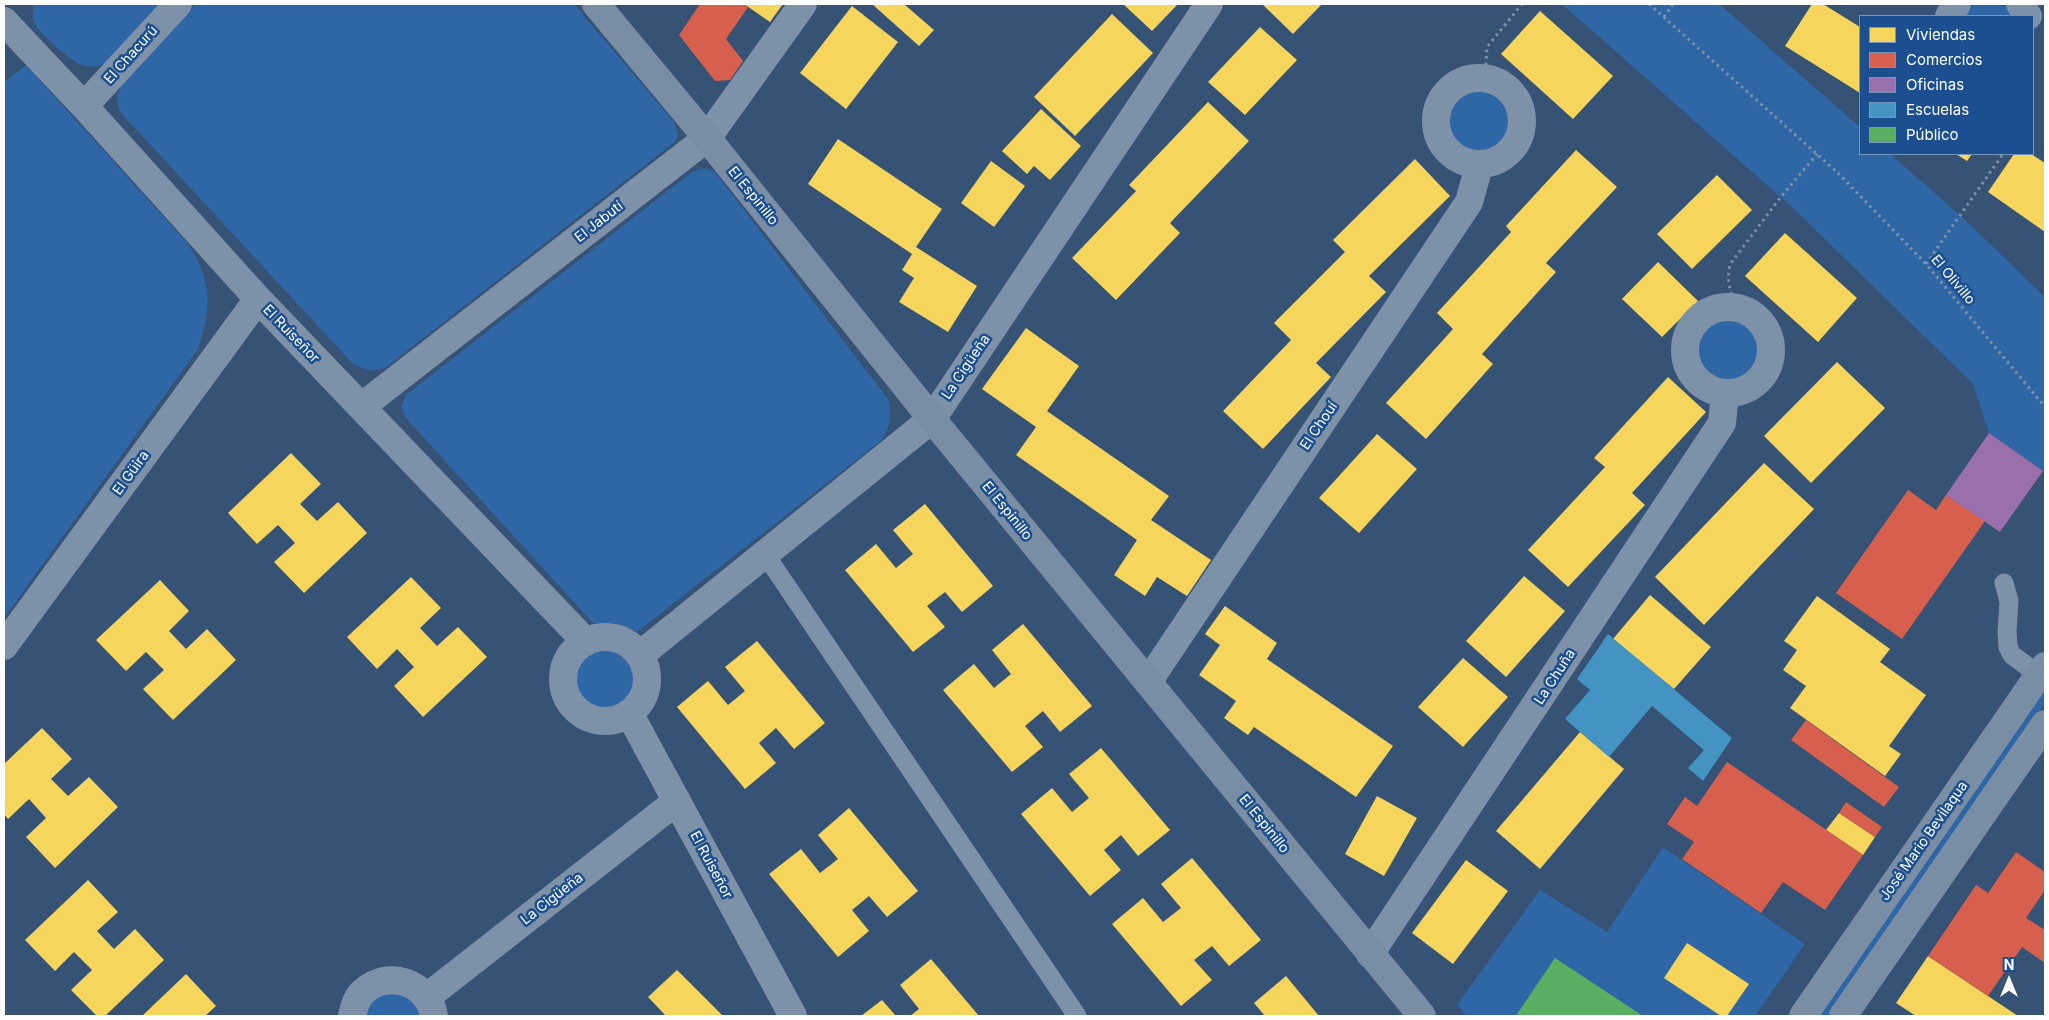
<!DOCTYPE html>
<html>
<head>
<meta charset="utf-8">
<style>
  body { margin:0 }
  #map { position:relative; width:2049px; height:1020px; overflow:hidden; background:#365274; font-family:Inter,sans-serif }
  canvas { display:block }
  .frame { position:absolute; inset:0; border:5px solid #fff; pointer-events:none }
  .legend { position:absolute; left:1859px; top:15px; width:175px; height:140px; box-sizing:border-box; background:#1b4f8f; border:1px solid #7695bc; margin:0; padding:6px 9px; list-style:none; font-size:15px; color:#fff }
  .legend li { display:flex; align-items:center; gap:10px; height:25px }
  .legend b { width:25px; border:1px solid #7695bc }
  .north { position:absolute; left:1984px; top:955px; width:50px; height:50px; -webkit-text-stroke:4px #1b4f8f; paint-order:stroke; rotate:0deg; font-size:14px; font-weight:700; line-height:20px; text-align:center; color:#fff }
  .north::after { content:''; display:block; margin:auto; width:18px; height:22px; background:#fff; clip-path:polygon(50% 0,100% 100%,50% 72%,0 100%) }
</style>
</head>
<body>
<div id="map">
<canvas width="2049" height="1020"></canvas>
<div class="frame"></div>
<ul class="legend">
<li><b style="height:14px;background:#f6d55c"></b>Viviendas</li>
<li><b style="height:14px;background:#d6604d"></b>Comercios</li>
<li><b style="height:14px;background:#9970ab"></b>Oficinas</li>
<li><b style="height:14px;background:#4393c3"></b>Escuelas</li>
<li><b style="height:14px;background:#5aae61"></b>Público</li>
</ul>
<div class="north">N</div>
</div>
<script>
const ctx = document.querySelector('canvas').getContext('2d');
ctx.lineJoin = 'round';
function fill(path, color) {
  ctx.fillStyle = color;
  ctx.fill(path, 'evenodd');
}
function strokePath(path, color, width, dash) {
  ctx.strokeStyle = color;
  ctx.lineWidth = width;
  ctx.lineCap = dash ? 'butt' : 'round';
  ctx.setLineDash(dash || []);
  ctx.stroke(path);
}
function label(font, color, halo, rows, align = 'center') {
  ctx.font = font + ' Inter,sans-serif';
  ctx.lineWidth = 5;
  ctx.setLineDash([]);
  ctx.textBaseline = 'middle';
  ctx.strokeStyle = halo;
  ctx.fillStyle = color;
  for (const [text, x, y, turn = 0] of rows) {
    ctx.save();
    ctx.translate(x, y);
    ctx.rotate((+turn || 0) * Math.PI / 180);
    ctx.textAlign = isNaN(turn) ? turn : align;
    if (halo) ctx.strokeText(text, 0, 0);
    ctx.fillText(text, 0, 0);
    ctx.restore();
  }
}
const green = new Path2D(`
  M34,4H162L109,62C99,67 92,68 82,65C71,62 36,31 33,20C32,14 33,9 34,4Z
  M196,4H574L674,122L678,134L676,141L385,368L370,371L353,364L121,113C115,101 117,94 123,83Z
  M1562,4H1719L1860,127V154H1890L1960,215L2045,297V467L2043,471L1989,433L1973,384L1794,209Z
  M1975,4C1995,4 2003,1 2017,16H1961Z
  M26,65L188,244C212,280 212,309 198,349L4,618V82Z
  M1446 121a33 33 0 1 1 66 0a33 33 0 1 1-66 0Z
  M704,168L715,172L888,399C892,415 891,425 882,440L637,632L615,623H593L404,416L401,405L407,394L692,172Z
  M1696 350a33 33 0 1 1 66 0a33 33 0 1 1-66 0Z
  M573 678a33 33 0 1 1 66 0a33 33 0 1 1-66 0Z
  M2045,685V703L1828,1016H1816Z
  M1663,847L1805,944L1755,1016H1467L1457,1005L1540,890L1607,932Z
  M404,990L426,1016H361L372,996Z`);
const homes = new Path2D(`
  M744,4H783L770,22Z
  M872,4H906L905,5L934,30L919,46Z
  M1123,4H1178L1152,31Z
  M1262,4H1322L1293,34Z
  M1812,4H1823L1860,27V93L1785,46Z
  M852,6L898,42L846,109L800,73Z
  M1540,11L1613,76L1573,119L1501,54Z
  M1112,14L1153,53L1075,136L1034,97Z
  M1260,27L1297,60L1245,115L1208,82Z
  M1208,102L1249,141L1170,223L1180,233L1116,300L1072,258L1136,191L1129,185Z
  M1041,109L1081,146L1050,180L1034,166L1027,174L1002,151Z
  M838,139L942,209L916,247L977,286L948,332L899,302L914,278L902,270L912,254L808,184Z
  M1576,150L1617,187L1546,263L1556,272L1482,354L1493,364L1426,439L1386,403L1453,329L1437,313L1511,232L1506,226Z
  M1956,154H1972L1967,161Z
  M2014,154H2031L2045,163V232L1988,192Z
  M1415,159L1450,196L1369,276L1386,292L1316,363L1331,377L1263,449L1223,411L1291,340L1274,323L1345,252L1333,240Z
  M991,161L1025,186L994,227L961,203Z
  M1717,175L1752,210L1692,269L1657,234Z
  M1785,233L1857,298L1818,342L1745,276Z
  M1658,262L1698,301L1662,337L1622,299Z
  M1026,328L1079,366L1047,411L1169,496L1151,520L1211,560L1187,596L1157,577L1145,596L1114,575L1137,540L1016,455L1036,427L982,389Z
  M1837,362L1885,408L1811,483L1764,436Z
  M1668,377L1706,412L1632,493L1645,505L1568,587L1528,550L1605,467L1594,458Z
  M1377,434L1417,469L1359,533L1319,498Z
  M291,453L321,484L300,504L317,521L338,502L367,533L304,593L274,562L295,543L278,525L257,544L228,513Z
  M1764,463L1814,509L1704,625L1655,577Z
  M925,504L993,586L962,612L945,592L927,606L945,627L913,652L845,570L876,544L896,568L913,554L893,530Z
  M1524,576L1565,611L1506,677L1466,641Z
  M411,577L441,608L420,628L437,646L458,627L487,657L423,717L394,686L414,667L397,649L377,669L347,637Z
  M160,580L189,611L169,631L186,649L207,629L236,660L173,720L143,689L164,670L146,652L126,671L96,640Z
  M1650,595L1711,647L1674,689L1613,639Z
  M1817,596L1890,649L1880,662L1926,695L1889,746L1901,754L1885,776L1790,708L1806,686L1783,670L1797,650L1784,641Z
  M1225,606L1277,643L1267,659L1393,746L1356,797L1254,727L1248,735L1224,718L1236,701L1199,675L1220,645L1205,634Z
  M1023,624L1092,706L1060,732L1043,711L1025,726L1043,747L1012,772L943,690L974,664L994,688L1011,674L992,650Z
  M757,641L825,723L794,749L776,728L759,743L776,763L745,789L677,707L708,681L728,705L745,691L725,667Z
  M1463,658L1508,697L1463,747L1418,707Z
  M42,728L72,759L51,779L68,796L89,777L118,807L55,868L26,837L46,818L29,799L8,819L4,814V764Z
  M1580,732L1624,769L1540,869L1496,831Z
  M1101,748L1170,830L1138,856L1121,835L1104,850L1121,870L1090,896L1021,814L1052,788L1072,812L1089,798L1069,774Z
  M1377,796L1417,818L1384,876L1345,854Z
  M849,808L918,891L887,917L869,896L852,910L869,931L838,957L769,874L801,849L820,873L838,859L818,835Z
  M1839,813L1875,837L1863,855L1826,830Z
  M1192,858L1261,940L1229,966L1212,946L1194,960L1212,980L1181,1006L1112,924L1143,898L1163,922L1181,908L1161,884Z
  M1466,860L1508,891L1453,964L1412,933Z
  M88,880L118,912L97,931L114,949L135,929L164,960L105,1016H97L71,990L92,970L74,952L55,971L25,940Z
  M1687,943L1749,984L1727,1016H1721L1664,978Z
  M1928,956L2018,1016H1916L1896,1003Z
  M931,959L979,1016H910L919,1009L900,985Z
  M677,970L723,1016H666L648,997Z
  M186,974L216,1006L205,1016H142Z
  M1286,976L1319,1016H1265L1254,1003Z
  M882,1000L896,1016H861Z`);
const shops = new Path2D(`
  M700,4H744L748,7L726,39L743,61L730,80L715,81L679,35Z
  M1908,490L1936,510L1946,495L1985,521L1902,639L1836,593Z
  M1806,720L1899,787L1884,807L1791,740Z
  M1727,762L1863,855L1825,910L1783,882L1761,913L1682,859L1694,842L1667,824L1685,797L1697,806Z
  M1846,802L1882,827L1875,837L1839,813Z
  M2016,852L2045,872V890L2026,918L2045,930V963L2022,947L1988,996L1928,956L1976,885L1988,893Z`);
const offices = new Path2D(`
  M1989,433L2043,471L2000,532L1946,495Z`);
const schools = new Path2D(`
  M1608,634L1732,738L1703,781L1688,768L1704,750L1652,706L1609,757L1565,719L1590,690L1577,679Z`);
const public = new Path2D(`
  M1555,958L1643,1016H1520L1517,1014Z`);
const path = new Path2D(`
  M1649,4L1838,173L1926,264L2045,407
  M1664,17L1673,4
  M1485,78L1487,47L1522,4
  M1926,264L2003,154
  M1735,307C1731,293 1725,277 1731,263L1780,198L1817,154`);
const lane = new Path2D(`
  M765,554L1077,1016
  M2004,583L2009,601L2007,632L2008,647L2012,655L2039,675`);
const street = new Path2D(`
  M2020,4L2028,16
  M1949,16L1957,4
  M4,21L84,106L258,299L586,642
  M1436 121a43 43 0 1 1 86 0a43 43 0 1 1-86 0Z
  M84,106L178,4
  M1685 350a43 43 0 1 1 86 0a43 43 0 1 1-86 0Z
  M361,407L707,138L803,4
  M563 679a42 42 0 1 1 84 0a42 42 0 1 1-84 0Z
  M4,646L258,299
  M640,655L932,419L1209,4
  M1148,682L1469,202L1476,177V165
  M629,713L793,1016
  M1370,954L1714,435L1722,423L1725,394
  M427,997L677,801
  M352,1016C354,1008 356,998 363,992C388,968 429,983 434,1016`);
const secondary = new Path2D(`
  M596,4L707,138L932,419L1422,1016
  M1803,1016L2045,666
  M1843,1016L2045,724`);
const streetNames = [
  ["El Chacurú",131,55,-48],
  ["El Espinillo",753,196,51],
  ["El Jabutí",599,222,-38],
  ["El Olivillo",1953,280,50],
  ["El Ruiseñor",291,334,46],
  ["La Cigüeña",966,367,-56],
  ["El Chouí",1319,426,-56],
  ["El Güira",131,473,-54],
  ["El Espinillo",1007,511,51],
  ["La Chuña",1555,677,-57],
  ["El Espinillo",1264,824,51],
  ["José Mario Bevilaqua",1924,841,-55],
  ["El Ruiseñor",711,865,62],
  ["La Cigüeña",552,899,-38]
];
fill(green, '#2f66a5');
fill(homes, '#f6d55c');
fill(shops, '#d6604d');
fill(offices, '#9970ab');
fill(schools, '#4393c3');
fill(public, '#5aae61');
strokePath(path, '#7d92a8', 3, [2.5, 4]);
strokePath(lane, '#7d92a8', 19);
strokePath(street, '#7d92a8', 28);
strokePath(secondary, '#798da4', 28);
label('14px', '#fff', '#1b4f8f', streetNames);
</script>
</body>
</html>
